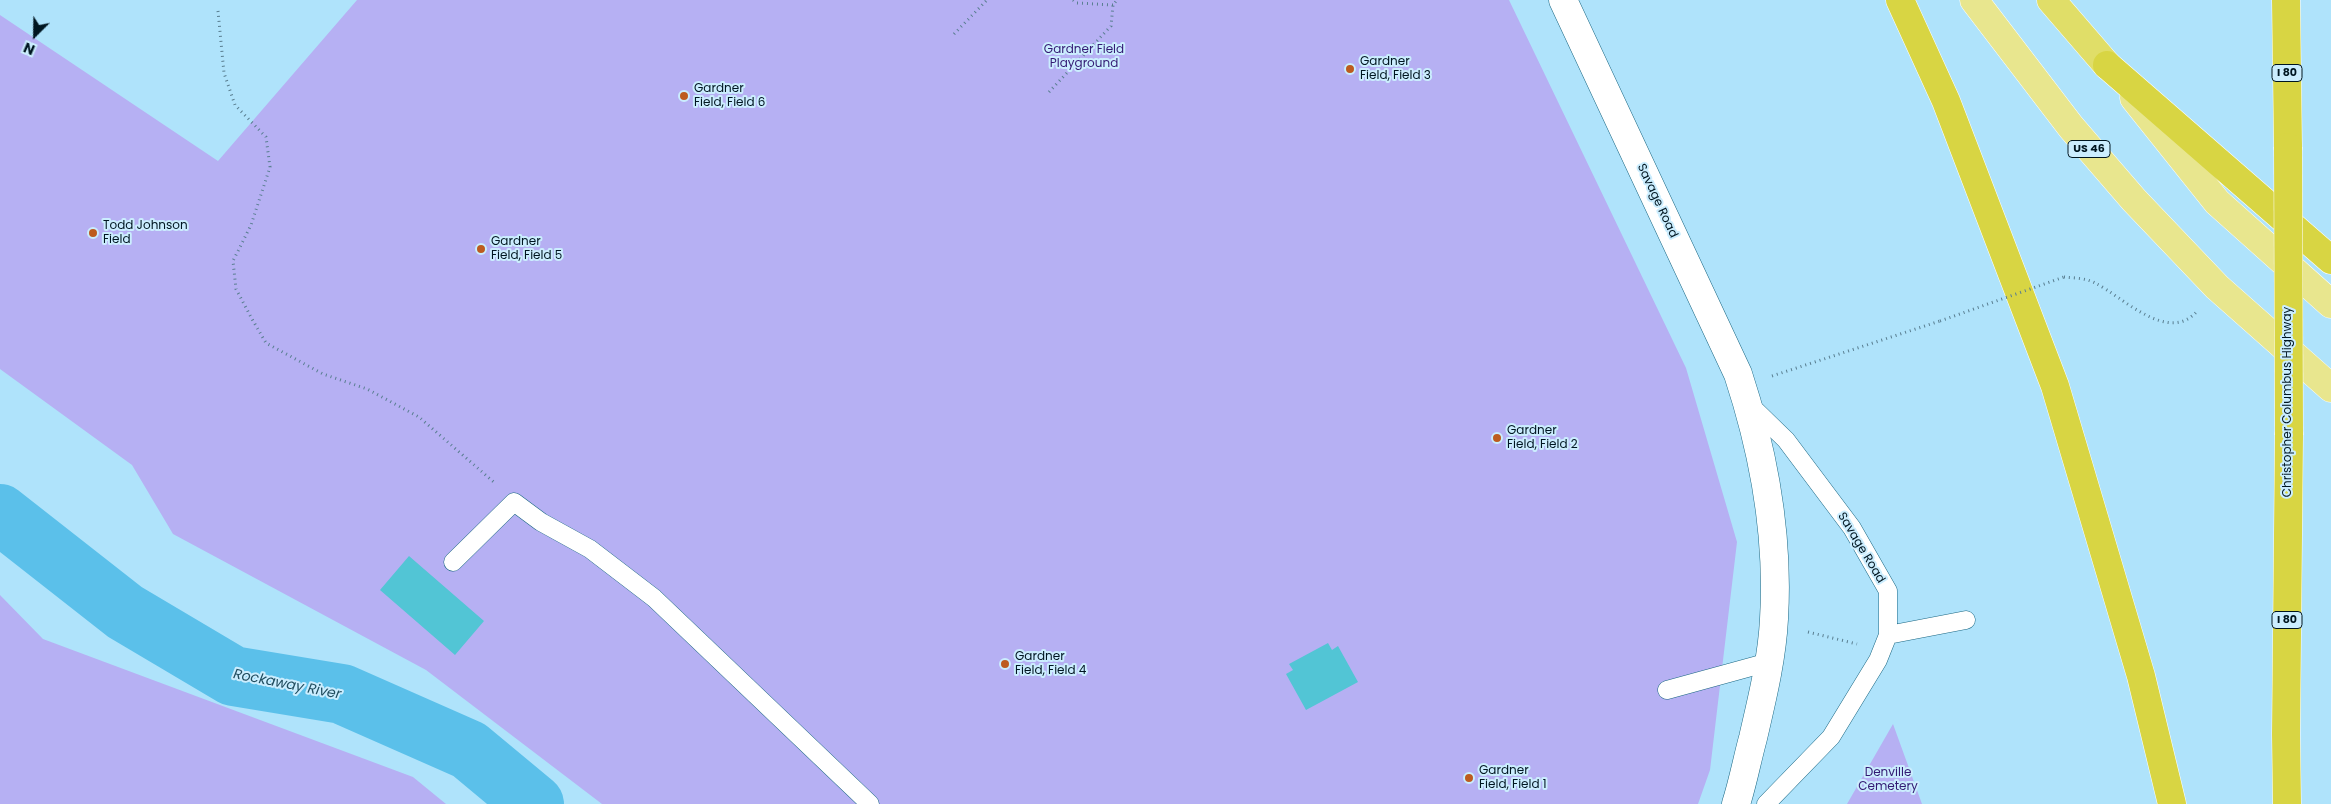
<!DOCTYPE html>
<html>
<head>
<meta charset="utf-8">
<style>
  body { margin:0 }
  #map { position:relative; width:2331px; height:804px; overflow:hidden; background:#afe3fb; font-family:Poppins,sans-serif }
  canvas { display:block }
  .north { position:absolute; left:10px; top:10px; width:50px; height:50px; -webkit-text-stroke:4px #cbedfe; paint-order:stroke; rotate:203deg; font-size:14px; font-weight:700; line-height:20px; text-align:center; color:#001621 }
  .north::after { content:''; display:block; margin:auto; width:18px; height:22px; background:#001621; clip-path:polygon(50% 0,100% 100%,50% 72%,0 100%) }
</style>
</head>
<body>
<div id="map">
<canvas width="2331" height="804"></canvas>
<div class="north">N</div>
</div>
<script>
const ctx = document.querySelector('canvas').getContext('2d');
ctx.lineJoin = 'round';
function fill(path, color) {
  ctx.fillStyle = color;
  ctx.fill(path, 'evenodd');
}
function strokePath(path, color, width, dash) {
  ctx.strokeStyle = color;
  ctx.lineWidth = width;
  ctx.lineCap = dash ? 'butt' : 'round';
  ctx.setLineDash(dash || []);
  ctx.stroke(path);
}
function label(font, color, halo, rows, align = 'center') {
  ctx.font = font + ' Poppins,sans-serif';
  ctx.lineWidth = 4;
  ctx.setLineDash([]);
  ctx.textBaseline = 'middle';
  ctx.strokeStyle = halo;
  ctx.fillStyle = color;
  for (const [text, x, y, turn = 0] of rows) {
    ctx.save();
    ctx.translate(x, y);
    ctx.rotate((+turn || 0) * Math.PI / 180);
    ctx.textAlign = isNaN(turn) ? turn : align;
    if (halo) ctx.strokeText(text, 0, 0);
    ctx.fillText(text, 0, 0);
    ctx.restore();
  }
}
const green = new Path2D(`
  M357,0H1509L1686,368L1737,542L1710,770L1698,804H602L426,670L173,534L132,465L0,369V15L218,161Z
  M0,595L43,639L413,777L446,804H0Z
  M1893,724L1922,804H1847Z`);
const river = new Path2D(`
  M0,514L125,612L233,676L342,694L469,750L534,804`);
const building = new Path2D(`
  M409,556L484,621L455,655L380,590Z
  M1328,643L1332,650L1338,646L1358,682L1306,710L1286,674L1293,670L1289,664Z`);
const path = new Path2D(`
  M1073,0L1077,3L1113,5
  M218,11L224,73L235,105L266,137L270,167L251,225L233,261L236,289L252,319L266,343L323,374L367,389L419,417L496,484
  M954,34L987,0
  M1049,92L1111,26L1113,5L1117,0
  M2064,277C2074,278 2086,278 2095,283C2122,296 2169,346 2198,310
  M1772,376L1940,321
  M1808,632L1857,644`);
const service = new Path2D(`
  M1750,405L1786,440L1852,528L1888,591V635L1878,660L1831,737L1766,804
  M453,562L514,502L541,522L590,549L654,598L870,804
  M1888,635L1966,620
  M1667,690L1769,662`);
const tertiary = new Path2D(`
  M1563,0L1738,374C1764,453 1779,535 1774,619C1772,659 1762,699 1753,738C1747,760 1743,782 1736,804`);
const primary = new Path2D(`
  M1974,0L2071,127L2134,200L2217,287L2331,388
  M2134,98L2217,202L2331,304`);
const trunk = new Path2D(`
  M2051,0L2107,65`);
const motorway = new Path2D(`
  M1900,0L1946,101L2055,386L2141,676L2172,804
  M2286,0L2288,147
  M2107,65L2331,260
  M2287,804L2286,734L2289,435`);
const pathBridge = new Path2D(`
  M1940,321L2064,277`);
const motorwayBridge = new Path2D(`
  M2288,147L2289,435`);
const markers = [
  [1350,69,5,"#bd5b1e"],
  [684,96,5,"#bd5b1e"],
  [93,233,5,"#bd5b1e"],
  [481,249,5,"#bd5b1e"],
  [1497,438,5,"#bd5b1e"],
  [1005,664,5,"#bd5b1e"],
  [1469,778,5,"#bd5b1e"]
];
const shields = [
  [2287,73,30],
  [2089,149,42],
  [2287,620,30]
];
const shieldNames = [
  ["I 80",2287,73],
  ["US 46",2089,149],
  ["I 80",2287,620]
];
const parkNames = [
  ["Gardner Field",1084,50],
  ["Playground",1084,64],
  ["Denville",1888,773],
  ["Cemetery",1888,787]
];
const poiNames = [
  ["Gardner",1360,62],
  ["Field, Field 3",1360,76],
  ["Gardner",694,89],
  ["Field, Field 6",694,103],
  ["Todd Johnson",103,226],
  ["Field",103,240],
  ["Gardner",491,242],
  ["Field, Field 5",491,256],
  ["Gardner",1507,431],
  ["Field, Field 2",1507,445],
  ["Gardner",1015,657],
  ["Field, Field 4",1015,671],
  ["Gardner",1479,771],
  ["Field, Field 1",1479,785]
];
const streetNames = [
  ["Savage Road",1657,201,65],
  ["Christopher Columbus Highway",2288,402,-90],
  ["Savage Road",1861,548,59]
];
const waterNames = [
  ["Rockaway River",287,685,11]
];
fill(green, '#b6b0f3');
strokePath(river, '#5bc0ea', 60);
fill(building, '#52c5d5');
strokePath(service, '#1a6783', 19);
strokePath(tertiary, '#1a6783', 29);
strokePath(primary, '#fff', 29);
strokePath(trunk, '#fff', 29);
strokePath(motorway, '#fff', 29);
strokePath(path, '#597e90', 3, [1, 4]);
strokePath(service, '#fff', 18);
strokePath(tertiary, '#fff', 28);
strokePath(primary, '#e8e68e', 28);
strokePath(trunk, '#e0de68', 28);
strokePath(motorway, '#d8d543', 28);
strokePath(motorwayBridge, '#fff', 29, []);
strokePath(pathBridge, '#597e90', 3, [1, 4]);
strokePath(motorwayBridge, '#d8d543', 28);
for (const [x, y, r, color] of markers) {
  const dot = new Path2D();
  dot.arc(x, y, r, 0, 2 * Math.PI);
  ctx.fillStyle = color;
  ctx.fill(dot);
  strokePath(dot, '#cbedfe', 2);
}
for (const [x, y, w] of shields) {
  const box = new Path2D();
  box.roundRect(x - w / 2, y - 8.5, w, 17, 4);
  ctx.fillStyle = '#cbedfe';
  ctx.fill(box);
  strokePath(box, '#001621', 1);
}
label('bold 11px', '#001621', null, shieldNames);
label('12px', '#331a73', '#cbedfe', parkNames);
label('12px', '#001621', '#cbedfe', poiNames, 'left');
label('12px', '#001621', '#cbedfe', streetNames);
label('italic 14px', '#214d5f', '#cbedfe', waterNames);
</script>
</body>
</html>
